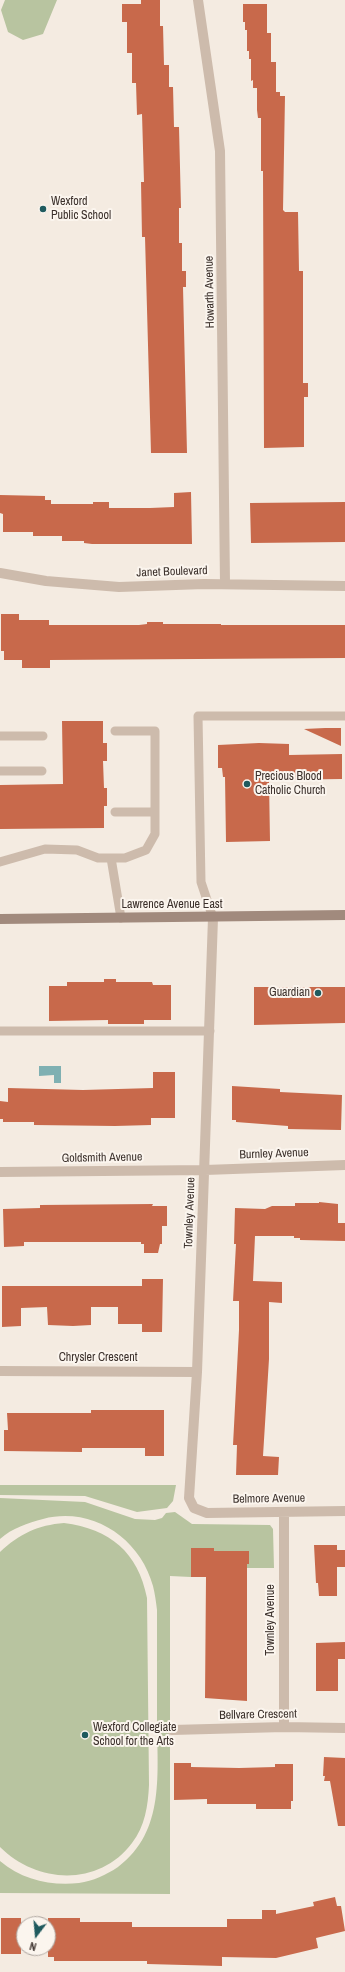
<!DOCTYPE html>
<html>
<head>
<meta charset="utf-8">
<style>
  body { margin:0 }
  #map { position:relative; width:345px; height:1972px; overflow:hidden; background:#f4ebe1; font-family:"Archivo Narrow",sans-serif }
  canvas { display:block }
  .north { position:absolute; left:16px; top:1916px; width:40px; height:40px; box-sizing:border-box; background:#fbf5ee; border:1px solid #aea6a0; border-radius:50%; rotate:196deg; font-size:11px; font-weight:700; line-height:16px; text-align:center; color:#3b302b }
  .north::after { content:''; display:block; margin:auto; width:14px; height:18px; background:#1f5a5e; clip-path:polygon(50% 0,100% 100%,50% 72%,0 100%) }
</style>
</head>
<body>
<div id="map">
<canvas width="345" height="1972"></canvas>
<div class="north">N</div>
</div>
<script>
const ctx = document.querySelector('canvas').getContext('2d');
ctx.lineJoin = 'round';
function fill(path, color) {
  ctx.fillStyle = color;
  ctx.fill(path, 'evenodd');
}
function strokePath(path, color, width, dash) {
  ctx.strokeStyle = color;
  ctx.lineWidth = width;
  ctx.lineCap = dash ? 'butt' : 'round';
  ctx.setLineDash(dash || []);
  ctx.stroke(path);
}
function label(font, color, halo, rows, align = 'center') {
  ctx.font = font + ' "Archivo Narrow",sans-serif';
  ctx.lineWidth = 4;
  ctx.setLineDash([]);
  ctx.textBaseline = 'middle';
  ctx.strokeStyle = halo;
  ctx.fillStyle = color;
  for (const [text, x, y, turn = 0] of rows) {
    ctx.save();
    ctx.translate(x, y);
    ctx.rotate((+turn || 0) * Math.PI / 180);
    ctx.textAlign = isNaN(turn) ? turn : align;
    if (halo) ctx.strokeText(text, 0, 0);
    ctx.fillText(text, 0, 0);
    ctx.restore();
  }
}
const green = new Path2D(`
  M5,0H57L43,34L23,40L8,32L1,10Z
  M0,1485H176L173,1501L167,1508L137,1512L85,1496L0,1495Z
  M0,1498L85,1502L135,1519L155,1520L162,1518L166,1513L175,1512L192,1524L270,1525L273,1529L274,1568H247V1564L249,1563V1551H214L213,1548H192L191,1577L170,1576V1894L0,1893V1861C22,1880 51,1886 79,1883C93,1881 106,1875 118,1867C166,1831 157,1772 157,1719C157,1683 157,1647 157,1610C156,1602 155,1594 153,1586C140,1538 92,1506 43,1519C28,1523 12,1528 0,1539Z
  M64,1523C110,1529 138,1552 147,1598L149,1785C148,1806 145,1826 132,1843C99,1887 37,1884 0,1847V1552C19,1534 38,1525 64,1523Z`);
const water = new Path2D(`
  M39,1066H61V1083H54V1075L39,1076Z`);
const building = new Path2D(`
  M141,0H160V26H163L164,65H169V87H173L174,127H179L181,208H179V243H182V271H186V287H183L187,453H151L145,237H142L141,182H144L142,114L137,115L136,83H132V53H127V22H122V4H141Z
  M243,4H267V33H271V62H276V92H280V96H285L283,210L285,212H298L299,271H303V383H308V397H304V447L264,448L263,171H261V118H258L257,110V88H253V80L251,81V59H249V51H247V30H245V22H243Z
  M191,492L192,544H92L84,543V541H62V536H33V532H3V514L0,513V495L45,496V500H51V504H93V502H109V508H150L174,507V493Z
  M345,502V542L251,543L250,503Z
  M1,614H19V620H49V625H139L147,624V622H163V624H221V625H345V658L50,660V668H22V660H4V651H1Z
  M62,721H103V743H107V761H103L104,788H107V806H104V828L0,829V785L63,784Z
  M325,728H341V746L304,729Z
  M259,743L289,744V755L342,754V779L269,780L270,841L226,842L225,777H223L222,768H218V745Z
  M104,979H116V982H152L153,985H171V1020H144V1024H108V1020L49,1021V986H67V982H104Z
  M254,987H345V1023L254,1025Z
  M153,1072H175V1118H151V1125L115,1126L34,1125V1122H3V1119H0V1101L8,1102V1088L83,1090L153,1088Z
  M232,1086L280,1089V1092L342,1095L341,1130L288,1129V1126L236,1122V1120H232Z
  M319,1202L338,1204V1223H345V1241L300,1240V1238H294V1236H255L253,1281L282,1282V1303L269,1302V1359L263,1456L279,1457L278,1475H236L237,1445H233L239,1330V1301H233L236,1244H234L235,1208L265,1209L272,1206H295V1203H319Z
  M153,1204L152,1206H167V1226H162V1244H160L158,1253H144V1244H141V1242H24V1246L4,1247L3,1209L40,1208V1205Z
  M142,1279H163L162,1332H142V1324H118V1307H91V1325L73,1326L48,1325L47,1307L21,1308V1326L2,1327V1286H142Z
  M91,1410H164V1456H145V1448H82V1452L4,1451V1430H8L7,1413H91Z
  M314,1545H337V1550H345V1567H337V1596H319L318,1583H316Z
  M191,1548H214V1551H249V1564H247V1701L205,1698L206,1577H191Z
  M345,1642V1659H338V1691H316V1643Z
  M324,1757L345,1758V1826H338L330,1781H324L325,1776H323Z
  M174,1763H191V1767L239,1768L275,1767V1764H293V1801H291V1809H256V1804H207V1799L174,1800Z
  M335,1897L337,1906H341L345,1931L316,1938L318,1948L276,1958L222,1957V1966L147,1964V1961H54V1957H48V1918H80V1922H132V1927H227V1919H262V1910H276V1914L314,1906L313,1902Z
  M1,1918H21V1954H1Z`);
const lane = new Path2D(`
  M0,736H43
  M0,771H42
  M115,812H155
  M111,858L121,918
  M0,862L45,849L77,850L98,858H125L146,850L155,834V731H115
  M213,918L201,882L198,716H345
  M0,1031H210`);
const street = new Path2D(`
  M198,0L220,151L225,584
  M0,573L46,581L119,587L204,584L345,586
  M213,918L197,1372L189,1498L194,1508L207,1513L345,1511
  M0,1172L205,1170L345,1165
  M0,1371L197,1372
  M284,1513V1727
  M172,1730L284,1727L345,1728`);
const secondary = new Path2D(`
  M0,919L345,915`);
const markers = [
  [43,209,4,"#1f5a5e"],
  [247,784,4,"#1f5a5e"],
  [318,993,4,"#1f5a5e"],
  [85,1735,4,"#1f5a5e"]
];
const poiNames = [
  ["Wexford",51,202],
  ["Public School",51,216],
  ["Precious Blood",255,777],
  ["Catholic Church",255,791],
  ["Guardian",310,993,"right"],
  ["Wexford Collegiate",93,1728],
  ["School for the Arts",93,1742]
];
const streetNames = [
  ["Howarth Avenue",210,292,-91],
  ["Janet Boulevard",172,572,-2],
  ["Lawrence Avenue East",172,905],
  ["Burnley Avenue",274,1154,-2],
  ["Goldsmith Avenue",102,1158,-1],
  ["Townley Avenue",190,1213,-88],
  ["Chrysler Crescent",98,1358],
  ["Belmore Avenue",269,1499,-1],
  ["Townley Avenue",271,1620,-90],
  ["Bellvare Crescent",258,1715,-1]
];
fill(green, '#b8c4a0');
fill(water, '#7fb0b2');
fill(building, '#c8694b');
strokePath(lane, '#cdbbac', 9);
strokePath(street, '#cdbbac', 10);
strokePath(secondary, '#a18a7d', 10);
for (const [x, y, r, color] of markers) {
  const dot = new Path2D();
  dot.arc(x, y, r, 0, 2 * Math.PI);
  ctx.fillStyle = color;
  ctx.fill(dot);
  strokePath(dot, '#fbf5ee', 1.5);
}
label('12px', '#3b302b', '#fbf5ee', poiNames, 'left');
label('12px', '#3b302b', '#fbf5ee', streetNames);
</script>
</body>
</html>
